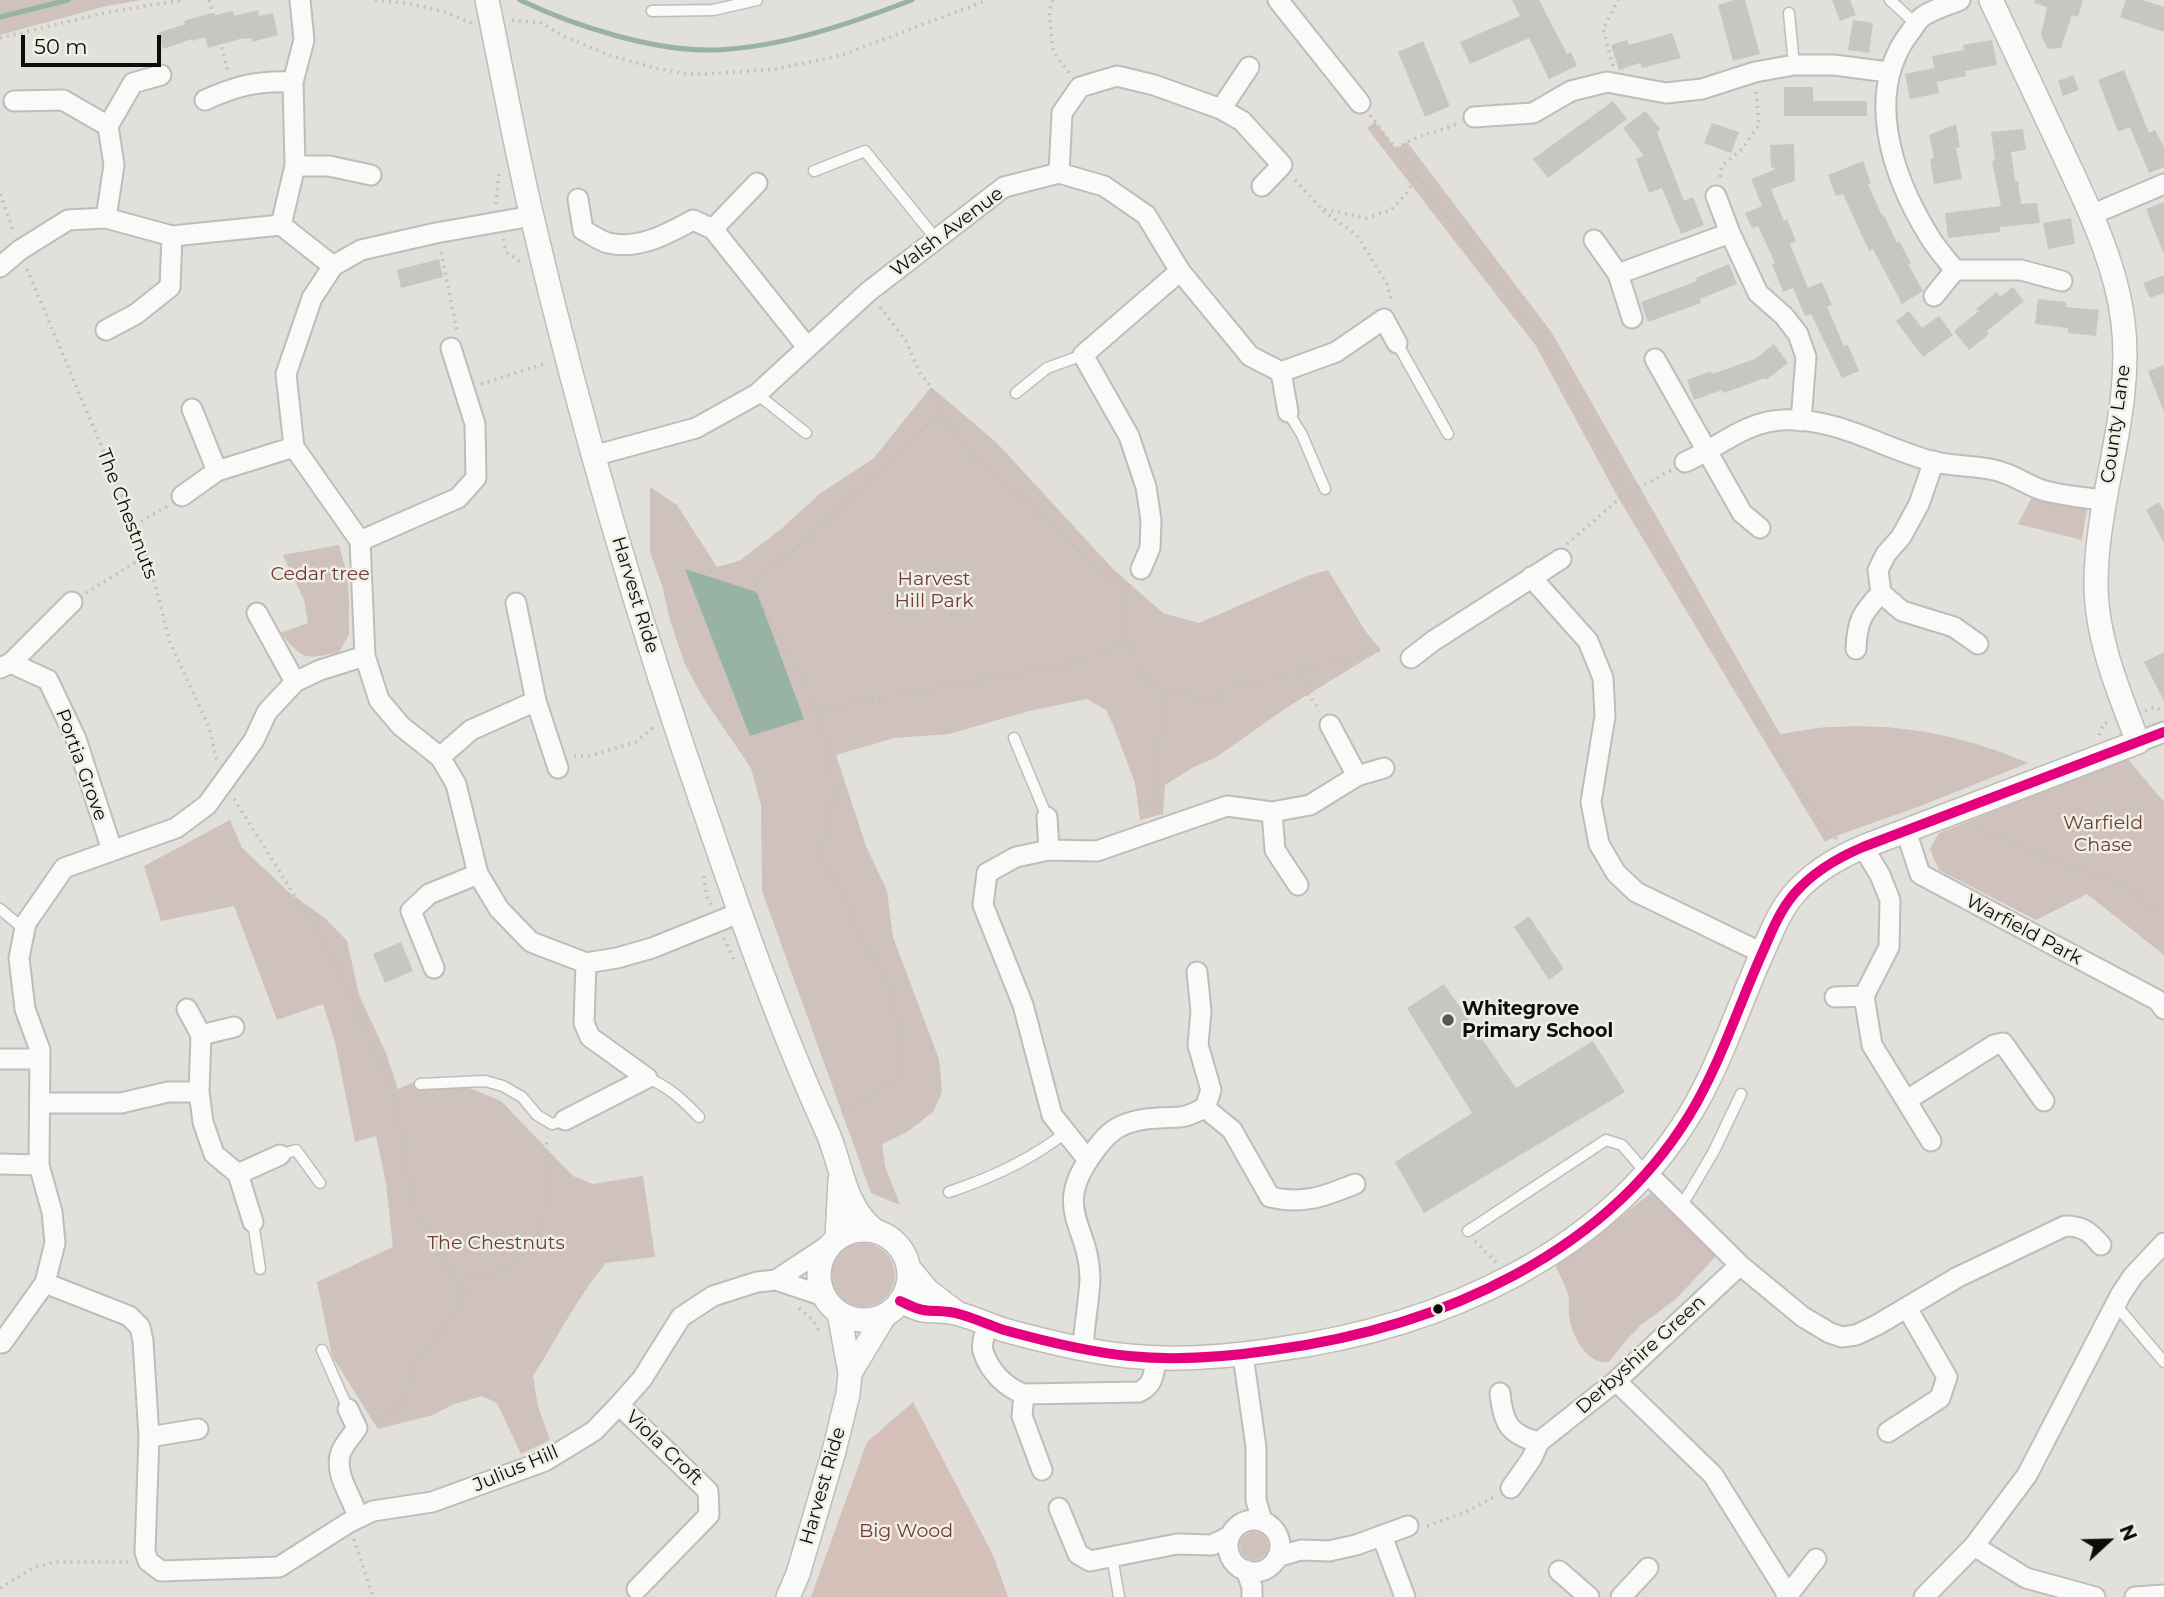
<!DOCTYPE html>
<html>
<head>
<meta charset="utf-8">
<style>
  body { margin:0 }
  #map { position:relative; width:2164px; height:1597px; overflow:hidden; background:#e1e0db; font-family:Montserrat,sans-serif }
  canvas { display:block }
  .north { position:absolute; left:2073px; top:1506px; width:70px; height:70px; -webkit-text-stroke:5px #f0efe6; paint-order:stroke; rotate:68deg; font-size:19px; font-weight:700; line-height:28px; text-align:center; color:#0e0d0a }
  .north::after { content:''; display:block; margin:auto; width:24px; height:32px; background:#0e0d0a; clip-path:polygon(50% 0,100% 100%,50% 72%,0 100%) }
  .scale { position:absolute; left:21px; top:35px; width:140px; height:32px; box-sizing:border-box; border:4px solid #0e0d0a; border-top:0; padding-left:9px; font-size:21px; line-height:24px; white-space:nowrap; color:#0e0d0a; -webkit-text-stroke:5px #f0efe6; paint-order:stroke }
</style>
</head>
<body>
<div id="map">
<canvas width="2164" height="1597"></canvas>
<div class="north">N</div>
<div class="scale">50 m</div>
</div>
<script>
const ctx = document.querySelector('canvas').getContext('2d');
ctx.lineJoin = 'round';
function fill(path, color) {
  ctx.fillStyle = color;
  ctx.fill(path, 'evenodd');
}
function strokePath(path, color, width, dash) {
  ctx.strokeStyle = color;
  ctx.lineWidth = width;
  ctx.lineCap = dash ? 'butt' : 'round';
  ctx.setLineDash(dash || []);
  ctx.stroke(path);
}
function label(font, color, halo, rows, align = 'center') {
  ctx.font = font + ' Montserrat,sans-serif';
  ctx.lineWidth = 5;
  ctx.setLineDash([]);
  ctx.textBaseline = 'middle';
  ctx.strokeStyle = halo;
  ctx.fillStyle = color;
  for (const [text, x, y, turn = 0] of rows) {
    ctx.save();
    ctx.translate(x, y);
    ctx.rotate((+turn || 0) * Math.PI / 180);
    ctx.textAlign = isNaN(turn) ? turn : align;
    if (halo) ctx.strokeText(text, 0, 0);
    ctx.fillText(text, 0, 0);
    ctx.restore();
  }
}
const green = new Path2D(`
  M0,0H142L106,6L0,35Z
  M1375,122L1396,149L1407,142L1552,333L1780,734C1797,732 1815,727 1833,727C1901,723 1966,736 2028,763L1923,805L1836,836L1825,842L1619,499L1536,346L1367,128Z
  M931,387L997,443L1113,569L1163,613L1199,623L1307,576L1328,570L1366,632L1381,650L1289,706L1215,758L1194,767L1165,785L1163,814L1140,820L1135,783L1113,725L1106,710L1087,699L1029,711L949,734L894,738L836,755L866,846L887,891L893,937L939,1059L942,1092L933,1112L907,1132L882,1144L885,1166L900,1205L871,1193L762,891L761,805L751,768L702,696L684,662L670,620L662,585L650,552V487L677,505L717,567L739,561L780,530L822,492L873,459Z
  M2034,493L2087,508L2082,540L2018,524Z
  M339,545L347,574L349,603V635L339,652C303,660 305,660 280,633L308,623L304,600L283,555Z
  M2127,758L2164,802V955L2087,894L2036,920L1939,870L1930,849L1939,833Z
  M230,820L242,848L291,894L326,919L347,941L359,995L386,1053L398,1089L421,1079L452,1081L501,1101L573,1176L593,1184L643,1176L655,1257L606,1263C577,1297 557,1339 533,1376L538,1407L550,1440L521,1454L497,1403L482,1396L454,1404L433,1415L378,1429L332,1356L317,1282L393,1247L386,1183L376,1136L355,1142L335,1042L323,1004L277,1020L234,906L161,921L144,866Z
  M1651,1193L1717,1255L1676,1299L1641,1325L1625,1341L1609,1362C1588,1366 1571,1335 1569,1316C1568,1309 1570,1301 1568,1294C1564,1283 1559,1273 1554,1263L1601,1232Z
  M831 1275a32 32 0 1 1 64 0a32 32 0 1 1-64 0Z
  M1240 1546a14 14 0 1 1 28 0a14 14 0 1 1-28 0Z`);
const forest = new Path2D(`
  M913,1402L993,1555L1008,1597H811L867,1442Z`);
const water = new Path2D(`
  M685,569L757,592L804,719L750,736Z`);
const stream = new Path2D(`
  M520,0C574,26 655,52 716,50C783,47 849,24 912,0
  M0,17L68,0`);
const building = new Path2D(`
  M1512,0H1539L1567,54L1571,52L1577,66L1549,79L1529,38L1470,64L1460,42L1520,16Z
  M1734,0H1745L1760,54L1733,61L1718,5Z
  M1832,0H1850L1856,15L1840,21Z
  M2035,0H2083L2078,17L2072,15L2061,48L2048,49L2041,35L2047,7L2034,3Z
  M2126,0H2143L2164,7V32L2120,17Z
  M258,10L259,16L273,13L278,35L252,42L251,38L240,39L208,48L205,37L193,41L192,39L163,49L158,33L185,24L184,21L211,13L212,16L233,11L234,16Z
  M1853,20L1873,23L1869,53L1848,50Z
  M1672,33L1681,58L1642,68L1640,63L1619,70L1611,45L1627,40L1629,45Z
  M1992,40L1997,65L1965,71L1966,76L1937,82L1932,56L1964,50L1963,45Z
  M1423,41L1450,106L1425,117L1398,52Z
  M1934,68L1939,93L1910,99L1905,74Z
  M2124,70L2149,133L2155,130L2164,147V167L2149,173L2130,127L2118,132L2098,80Z
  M2073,75L2079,90L2063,96L2058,81Z
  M1784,87H1813V101H1867V116H1784Z
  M1613,101L1627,119L1548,178L1533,159Z
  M1645,111L1660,129L1657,132L1684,201L1693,197L1704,225L1681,234L1662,188L1649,193L1636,159L1644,156L1623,128Z
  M1712,123L1739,132L1731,153L1704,143Z
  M1956,124L1960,147L1956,148L1962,179L1934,184L1930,159L1934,158L1929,135Z
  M2023,129L2026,150L2011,152L2015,181H2018L2021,204L2037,203L2040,223L2000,227V232L1948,238L1945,213L2001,206L1992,161L1995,160L1991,132Z
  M1794,144L1795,181L1771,189L1784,221L1787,219L1796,241L1790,244L1808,288L1822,282L1832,305L1827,307L1844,346L1848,345L1859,371L1842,378L1811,314L1805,316L1793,288L1783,292L1772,264L1775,263L1758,226L1752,228L1745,213L1762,206L1751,179L1776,169L1771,167L1770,145Z
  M1863,161L1871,183L1868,184L1882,216L1884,215L1897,243L1899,241L1911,263L1908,264L1923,291L1902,304L1873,249L1869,251L1843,194L1836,196L1828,175Z
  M2164,202V252H2163L2146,209Z
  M2071,218L2075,244L2048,249L2043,223Z
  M439,259L443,277L401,288L397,270Z
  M1729,264L1737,284L1700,299L1701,303L1648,322L1641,302L1697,281L1696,278Z
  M2164,275V293L2150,298L2143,283Z
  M2013,287L2024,301L1987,331L1989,334L1969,350L1954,331L1979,311L1976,309L1997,292L2000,297Z
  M2038,299L2066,302V307L2099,310L2096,336L2068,333V328L2035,324Z
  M1909,311L1922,328L1939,316L1953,335L1923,357L1896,321Z
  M1774,344L1788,363L1766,380L1765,378L1724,393L1722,390L1694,400L1687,380L1711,371L1712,374L1755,359Z
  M2164,365V410H2163L2148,371Z
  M2159,502L2164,511V543L2146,510Z
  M2164,652V701L2144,662Z
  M1529,916L1564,969L1549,980L1514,927Z
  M401,942L413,971L385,983L373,954Z
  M1444,984L1516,1088L1593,1041L1625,1092L1424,1213L1395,1162L1472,1113L1407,1008Z`);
const path = new Path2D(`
  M209,0L228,71
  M375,0C413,4 438,7 473,24
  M1053,0L1049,11L1053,51L1070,74
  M512,20L542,23L561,35L609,55L655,68L687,74H706L777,69L842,55L988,0
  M0,38L108,12L184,0
  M1613,66L1603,29L1618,0
  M1370,115L1543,341L1666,561L1791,776L1826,829L1837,839
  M1396,149C1419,133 1434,134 1459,123
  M1720,177L1722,166L1742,149L1759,125L1756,91
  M1295,180L1322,209L1366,218L1391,210L1405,195L1416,177
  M0,194L14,232
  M496,204L499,171
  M1323,211L1357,235L1387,284L1392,303
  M503,239L506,252L517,259L522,265
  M441,252L457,330
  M27,269L147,555L170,642L209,727L217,761
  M880,307L906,341L920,373L931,387L944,417
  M481,384L547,363
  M135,525L169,505
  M1567,544L1619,499L1671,470
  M1129,584L1124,625L1128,643L1148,684L1165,693L1151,812
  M1128,592C1092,565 1060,532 1026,502C994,474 967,456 944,418L932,421L795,550L753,581L770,623L803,679L816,710L1072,663L1128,643
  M86,593L147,555
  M1302,669L1381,650
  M1165,693H1186L1206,704L1217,699L1225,688H1231L1242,682L1257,683L1302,669L1308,694L1320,711
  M816,710L827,747L834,790L829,826L822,842V861L845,899L858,933L881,969L892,997L896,1018L903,1036L902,1064L897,1080C877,1090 860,1104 840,1112
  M2145,711L2155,707L2164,711
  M2099,735L2104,723H2108
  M574,756H589L636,742L656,725
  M234,799L330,952L395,1097L413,1207L466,1296L416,1361L403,1404L371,1421
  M1977,824L1986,832L2076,869L2113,880L2134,891L2151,908L2164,916
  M704,876L706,894L711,905
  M724,938L734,960
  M897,1235L908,1247
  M1475,1241L1497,1263
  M457,1282C520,1267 544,1255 547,1186C548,1170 544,1152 548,1137
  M799,1308L812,1319L821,1334
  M1427,1526L1466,1512L1496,1496
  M354,1539L373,1597
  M0,1588L35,1567L54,1562H128`);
const service = new Path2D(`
  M1890,0L1916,24
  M652,11L713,10L757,0
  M1789,13L1794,65
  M814,171L865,151L936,239
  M1397,343L1448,434
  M1016,393L1047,368L1083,355
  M757,394L806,433
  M1288,412L1302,435L1325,489
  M1014,738L1047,817
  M0,909L24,929
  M647,1078C668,1086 683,1100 699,1117
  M420,1084L485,1081L503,1086L522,1097L537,1115L552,1124L565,1120
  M280,1155L296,1150L320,1183
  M949,1192C991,1178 1031,1160 1066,1132
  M1681,1207L1714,1151L1741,1094
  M253,1222L260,1269
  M1468,1231L1606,1140L1622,1145L1646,1173
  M2115,1304L2164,1362
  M322,1350L348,1409
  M1112,1556L1119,1597`);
const minor = new Path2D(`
  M1278,0L1360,103
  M1960,0C1949,5 1930,10 1921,18C1917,21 1914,27 1911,31C1863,92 1892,176 1929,236C1936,248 1946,259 1955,270H2021L2062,281
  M205,100C236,86 259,80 293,82
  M14,101L63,100L108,126L114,165L106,218
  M1221,109L1249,67
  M1474,117L1533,113L1571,91L1607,82L1666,93L1702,89L1755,72L1794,65H1834L1888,72
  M108,126L133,83L161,75
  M295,166H329L371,175
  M1059,173L1062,113L1080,87L1117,76L1154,85L1221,109L1242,121L1282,165L1262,186
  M1716,196L1730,233L1758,293L1784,316L1798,334L1806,357L1801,421
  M578,199L583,230C591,234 600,241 608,243C639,250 667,234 693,220L713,229L807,347
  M2091,215L2164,184
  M532,216L436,233L361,250L333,266L312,298L286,374L294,447L360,541L365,656L379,700L401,726L440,757L456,784L478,874L499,909L531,942L586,963L617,958L652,948L739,913
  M281,225L295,166L293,82L304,40L300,0
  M713,229L757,183
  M1594,240L1618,274L1730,233
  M0,267L20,250L68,220L106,218L172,236L281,225L333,266
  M1618,274L1632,318
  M1934,296L1955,270
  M106,330L136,314L170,287L172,236
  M1655,359L1742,513L1760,528
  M1281,372L1288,412
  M192,409L217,471
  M593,456L696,428L757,394L868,292L1004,187L1059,173L1104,186L1146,215L1180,271L1250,356L1281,372L1336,352L1384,319L1397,343
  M1685,462C1718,448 1744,422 1782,420C1838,417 1883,449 1935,462C1956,467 1978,465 1998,471C2014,475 2027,485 2042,490C2062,496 2085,497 2105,501
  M182,496L217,471L294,447
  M360,541L458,498L476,478L475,424L451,348
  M1141,569L1150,548L1151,520L1146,487L1129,436L1083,355L1180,271
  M1531,577L1588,641L1603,678L1605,716L1591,802L1599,844L1616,873L1636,892L1762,953
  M1881,593L1902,611L1954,627L1978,644
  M516,603L536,701L558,768
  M257,613L295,682
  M1856,649C1857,621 1862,613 1881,593L1878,570L1886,554L1901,537L1919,504L1934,461
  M1411,658L1433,641L1561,559
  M11,663L72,602
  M0,668L11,663L48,680L76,739L112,850
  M1330,725L1357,776
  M2138,742L2164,732
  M440,757L471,730L536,701
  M1272,812L1275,850L1298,885
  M1047,817L1049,850
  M1906,831L1920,874L2157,1000L2164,1009
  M1863,847L1880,875L1890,900L1889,947L1864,996L1872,1045L1931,1141
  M434,968L411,911L429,894L478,874
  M1835,997L1864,996
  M187,1009L201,1035
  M234,1027L201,1035L199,1092L203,1122L214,1154L238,1174L253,1222
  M0,1059H40
  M1907,1100L1994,1045L2003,1043L2044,1101
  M40,1103H121L168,1092H199
  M1205,1108L1232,1130L1270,1197C1303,1205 1325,1196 1355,1184
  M565,1120L647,1078L590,1037L584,1023L586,963
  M1088,1160L1052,1115L1023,1005L983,905L987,873L1016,857L1049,850L1097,851L1227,806L1272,812L1310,805L1357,776L1384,768
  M0,1164L39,1165
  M1647,1173L1740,1265L1803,1317L1830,1333L1842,1337L1856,1335L1877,1325L1958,1277L2065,1226C2083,1226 2090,1232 2101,1245
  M238,1174L280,1155
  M776,1280L824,1296
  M45,1283L129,1316L140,1327L143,1341L149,1437L145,1552L148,1561L161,1571L279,1567L348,1523L373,1511L432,1502L545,1461L594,1431L619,1405L642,1379L681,1317L713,1296L757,1282L776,1280L829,1245
  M989,1324C985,1333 981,1342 983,1351C989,1371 1006,1388 1024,1394L1139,1392C1154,1385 1154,1373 1156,1358
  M2,1343L45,1283L55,1243L52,1212L39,1165L40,1050L25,1009L19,958L26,923L64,868L176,828L207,805L254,740L267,712L295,682L320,670L365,656
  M1083,1349C1084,1325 1089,1302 1090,1279C1090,1226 1052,1211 1091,1156C1099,1144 1108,1132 1121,1126C1140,1117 1160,1118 1180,1117C1188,1117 1197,1111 1205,1108L1211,1090L1198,1045L1201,1011L1197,972
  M1243,1355L1256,1447V1500L1262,1521
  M1616,1381L1713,1475L1788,1595L1786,1597
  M1500,1393C1503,1423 1509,1435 1539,1442
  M1024,1394L1022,1416L1042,1470
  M619,1405L708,1491L709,1515L637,1589
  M348,1409L357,1428C352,1436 344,1444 341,1452C333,1475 353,1497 358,1518
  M1888,1432L1940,1398L1947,1377L1907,1308
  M149,1437L198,1429
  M1511,1488L1532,1458L1539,1442L1616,1381L1740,1265
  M1059,1508L1078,1554L1090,1561L1177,1544L1212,1545L1230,1536
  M1228 1546a26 26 0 1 1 52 0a26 26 0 1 1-52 0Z
  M1382,1536L1405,1597
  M1974,1546L2026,1578L2095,1597
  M1277,1557L1301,1550L1329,1551L1356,1545L1408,1526
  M1246,1570L1252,1587V1597
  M1559,1571L1589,1597
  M1788,1595L1816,1559
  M1621,1597L1648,1568
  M1924,1597L1974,1546L2027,1475L2121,1294L2133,1276L2164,1243
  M2135,1597L2164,1595`);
const tertiary = new Path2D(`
  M487,0C502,72 515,145 532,217C580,420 638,621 707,818C743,923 780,1028 826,1129C842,1163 843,1209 877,1232
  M819 1275a45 45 0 1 1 90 0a45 45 0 1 1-90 0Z
  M837,1238L840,1180
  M908,1267L928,1291L957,1313
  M900,1301C907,1304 916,1309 923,1310C935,1312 946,1310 959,1314C974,1318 989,1325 1004,1330C1044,1341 1087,1352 1129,1356C1177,1361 1226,1357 1273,1350C1438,1328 1612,1254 1697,1102C1722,1057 1739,1006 1760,958C1770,936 1778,913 1794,894C1812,873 1837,858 1863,847L2138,742C2119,693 2096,638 2096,584C2096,496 2134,411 2123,322C2116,263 2088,207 2063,153C2039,102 2015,51 1991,0
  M850,1373L885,1315
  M788,1597L798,1574L834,1451L848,1394L850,1373L839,1313`);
const bus1 = new Path2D(`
  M900,1301C907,1304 916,1309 923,1310C935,1312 946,1310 959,1314C974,1318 989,1325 1004,1330C1044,1341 1087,1352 1129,1356C1177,1361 1226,1357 1273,1350C1438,1328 1612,1254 1697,1102C1722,1057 1739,1006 1760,958C1770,936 1778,913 1794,894C1812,873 1837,858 1863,847L2164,732`);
const markers = [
  [1448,1020,7,"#585753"],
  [1438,1309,6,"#0e0d0a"]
];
const streetNames = [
  ["Walsh Avenue",947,232,-37],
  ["County Lane",2116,424,-82],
  ["The Chestnuts",127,514,69],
  ["Harvest Ride",635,595,73],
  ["Portia Grove",81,765,70],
  ["Warfield Park",2024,930,28],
  ["Derbyshire Green",1641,1355,-42],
  ["Viola Croft",664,1448,44],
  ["Julius Hill",516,1469,-23],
  ["Harvest Ride",823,1486,-74]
];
const parkNames = [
  ["Cedar tree",320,574],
  ["Harvest",934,579],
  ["Hill Park",934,601],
  ["Warfield",2103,823],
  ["Chase",2103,845],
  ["The Chestnuts",496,1243],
  ["Big Wood",906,1531]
];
const poiNames = [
  ["Whitegrove",1462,1009],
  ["Primary School",1462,1031]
];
fill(green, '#cfc1bc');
fill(forest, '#d4bfb9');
fill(water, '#99b2a6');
strokePath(stream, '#99b2a6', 5);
fill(building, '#c8c6c2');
strokePath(service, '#bebdb9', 13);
strokePath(minor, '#bebdb9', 23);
strokePath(tertiary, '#bebdb9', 26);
strokePath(path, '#c1c1be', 3.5, [2, 5]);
strokePath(service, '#fafafa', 10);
strokePath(minor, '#fafafa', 19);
strokePath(tertiary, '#fafafa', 23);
strokePath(bus1, '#e5007d', 10);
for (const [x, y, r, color] of markers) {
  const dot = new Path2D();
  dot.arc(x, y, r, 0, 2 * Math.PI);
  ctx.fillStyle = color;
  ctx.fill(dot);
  strokePath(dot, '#f0efe6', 2.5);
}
label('19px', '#0e0d0a', '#f0efe6', streetNames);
label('19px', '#703c35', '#f0efe6', parkNames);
label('bold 19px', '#0e0d0a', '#f0efe6', poiNames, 'left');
</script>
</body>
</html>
